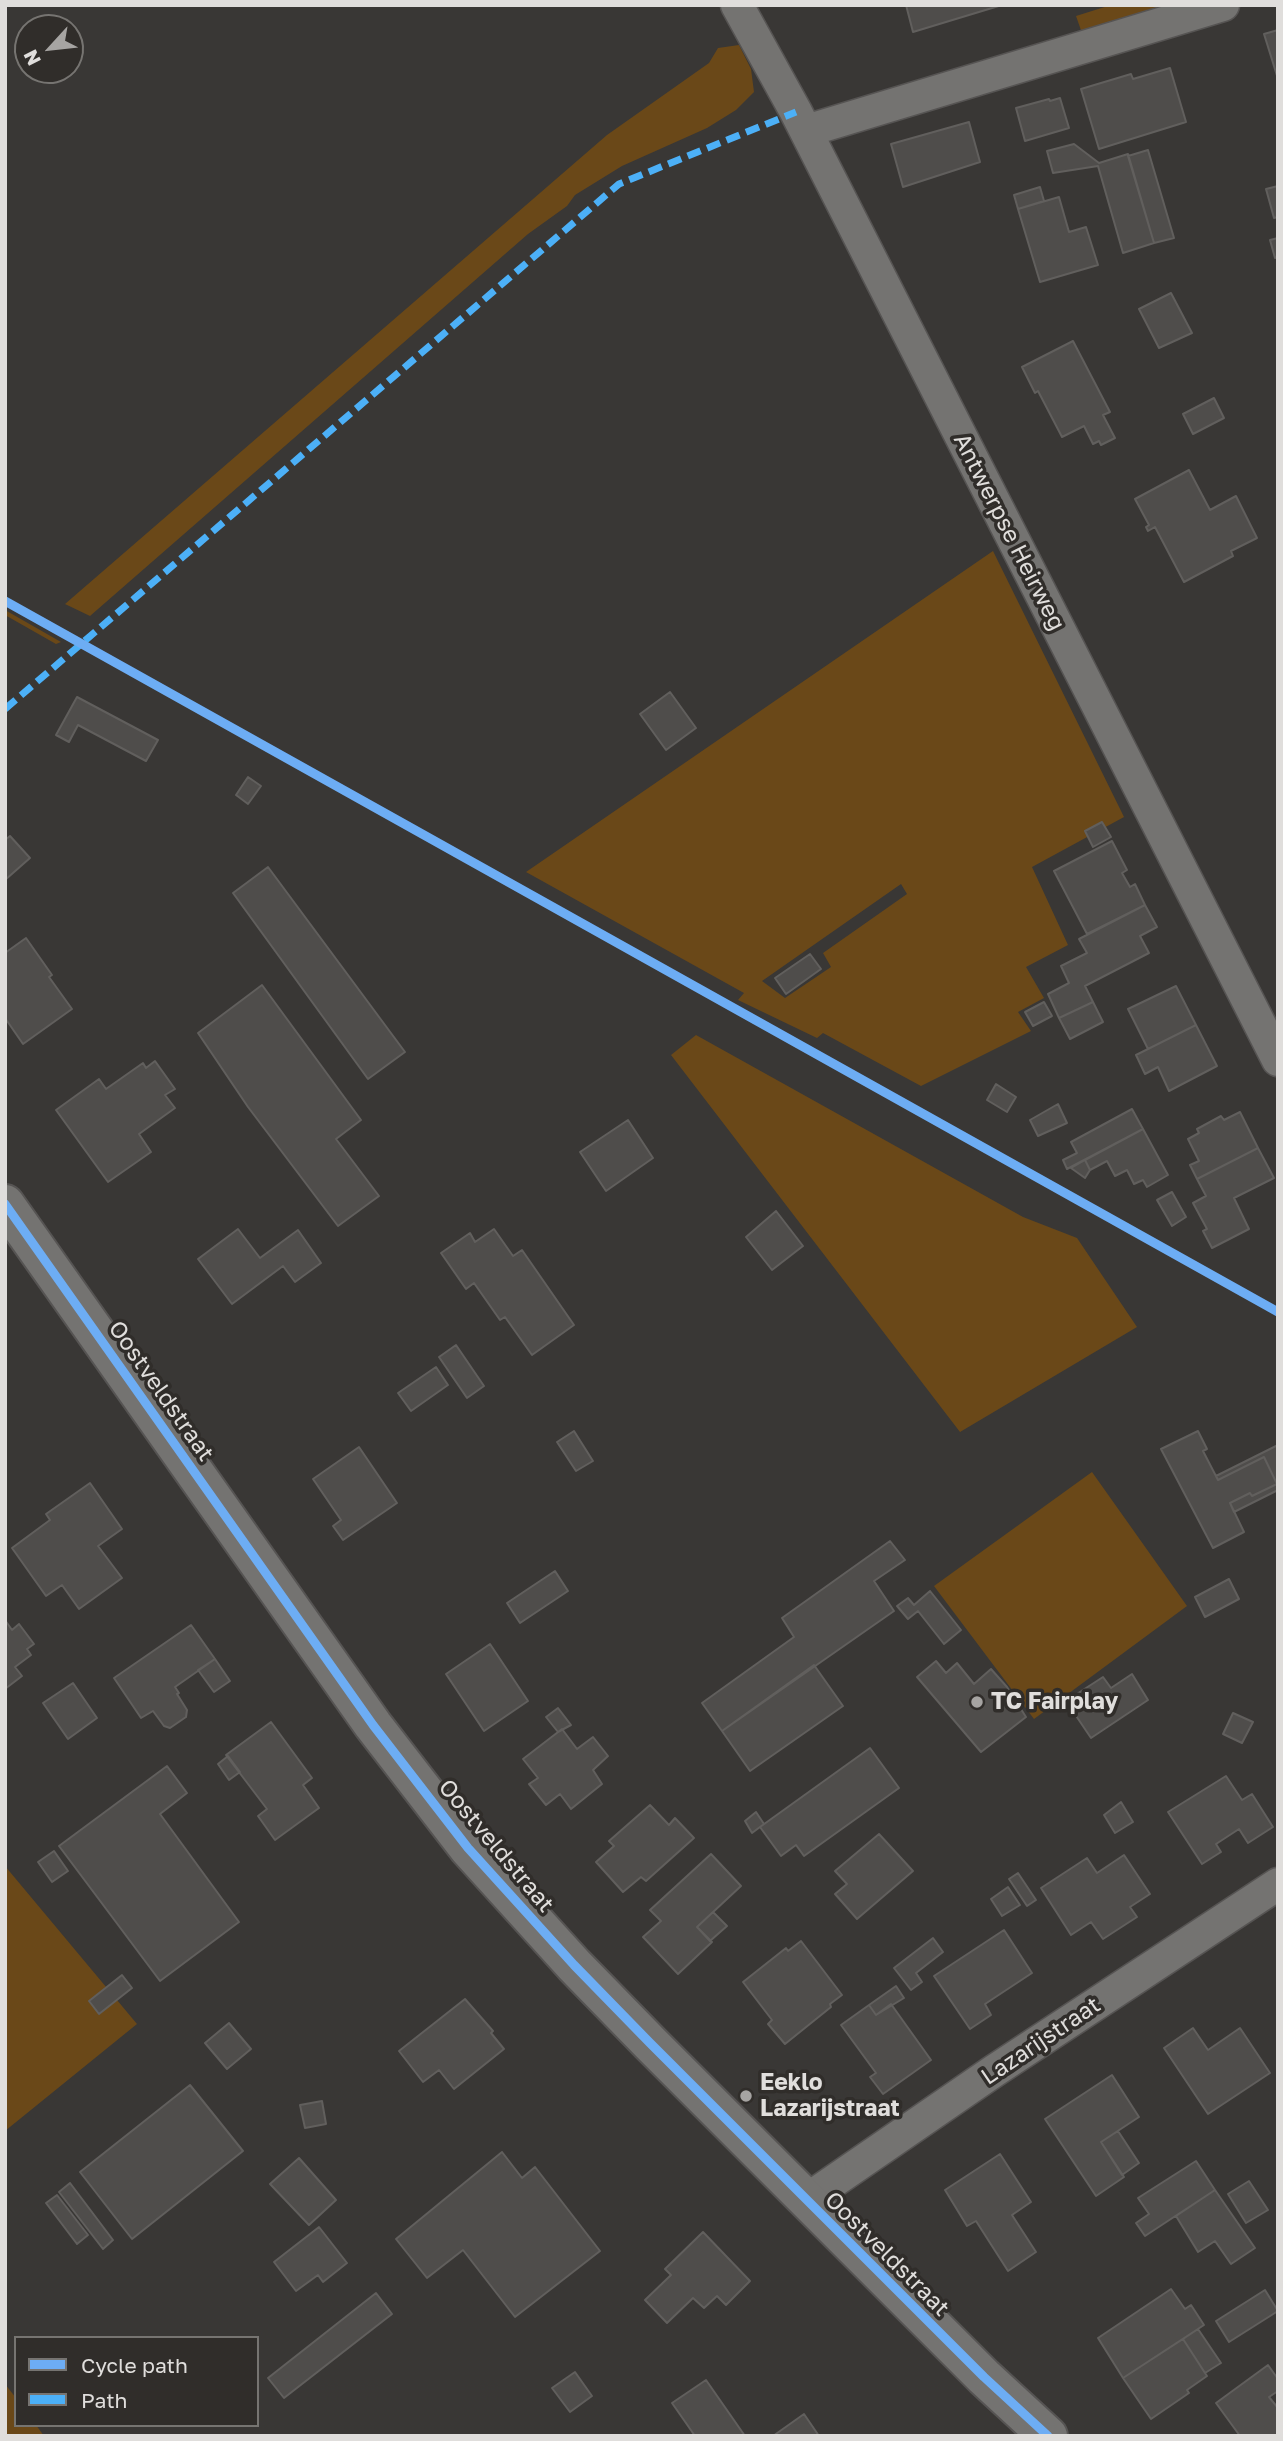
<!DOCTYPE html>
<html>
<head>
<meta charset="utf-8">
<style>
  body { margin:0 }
  #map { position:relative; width:1283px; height:2441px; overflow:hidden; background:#393735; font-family:"Golos Text",sans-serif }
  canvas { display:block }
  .frame { position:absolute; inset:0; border:7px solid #e0dedc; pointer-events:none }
  .legend { position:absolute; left:14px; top:2336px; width:245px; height:91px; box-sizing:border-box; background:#302d2a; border:2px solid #767471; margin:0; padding:9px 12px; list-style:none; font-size:21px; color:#e0dedc }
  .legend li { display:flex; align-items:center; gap:14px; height:35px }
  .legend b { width:35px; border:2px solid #767471 }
  .north { position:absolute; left:14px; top:14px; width:70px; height:70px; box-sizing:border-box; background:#302d2a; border:2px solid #767471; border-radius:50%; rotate:243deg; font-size:19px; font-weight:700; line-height:28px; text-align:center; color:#e0dedc }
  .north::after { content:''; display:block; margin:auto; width:24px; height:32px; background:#a6a4a2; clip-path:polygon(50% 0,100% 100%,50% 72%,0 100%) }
</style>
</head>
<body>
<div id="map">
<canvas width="1283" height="2441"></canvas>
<div class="frame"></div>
<ul class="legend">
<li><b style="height:9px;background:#6dadf4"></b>Cycle path</li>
<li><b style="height:9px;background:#4cb0f7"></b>Path</li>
</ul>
<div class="north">N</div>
</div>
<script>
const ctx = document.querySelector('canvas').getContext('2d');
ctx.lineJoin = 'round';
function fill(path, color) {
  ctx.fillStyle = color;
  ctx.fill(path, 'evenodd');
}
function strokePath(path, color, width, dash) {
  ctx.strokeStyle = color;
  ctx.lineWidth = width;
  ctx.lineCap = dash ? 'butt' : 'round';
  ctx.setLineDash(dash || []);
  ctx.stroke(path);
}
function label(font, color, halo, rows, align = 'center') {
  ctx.font = font + ' "Golos Text",sans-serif';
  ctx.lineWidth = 7;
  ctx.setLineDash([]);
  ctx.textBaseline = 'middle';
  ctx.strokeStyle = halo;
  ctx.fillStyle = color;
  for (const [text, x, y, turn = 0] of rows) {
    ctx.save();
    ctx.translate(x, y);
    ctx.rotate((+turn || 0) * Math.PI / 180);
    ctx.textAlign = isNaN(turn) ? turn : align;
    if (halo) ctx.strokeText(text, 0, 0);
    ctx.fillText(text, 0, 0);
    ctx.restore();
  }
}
const green = new Path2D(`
  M1111,5H1186L1083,36L1076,16Z
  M739,45L751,69L754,92L736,110L707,128L622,166L575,195L567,206L528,234L90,616L65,604L607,135L709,63L718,48Z
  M993,551L1124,817L1032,867L1068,945L1026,967L1044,998L1018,1012L1031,1031L921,1086L823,1033L817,1038L738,1000L744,993L526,872ZM901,884L907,894L823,953L831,967L785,998L762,981Z
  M5,610L61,642L56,644L5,615Z
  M696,1035L1023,1217L1077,1238L1137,1327L960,1432L671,1055Z
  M1092,1472L1187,1606L1034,1719L934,1586Z
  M5,1866L137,2024L5,2131Z
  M5,2384L16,2398V2425H36L44,2436H5Z`);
const building = new Path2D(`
  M906,5H1002L913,32Z
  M1278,30V79L1264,34Z
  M1170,68L1186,122L1099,149L1081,89L1131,74L1133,79Z
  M1060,98L1069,128L1025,141L1016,108L1049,99L1050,101Z
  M969,122L980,162L903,187L891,144Z
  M1074,144L1099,163L1128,154L1154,243L1123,253L1098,166L1053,173L1047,151Z
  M1148,150L1174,238L1154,243L1128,156Z
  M1278,186V217L1274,218L1266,189Z
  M1040,187L1044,201L1018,209L1014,195Z
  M1059,197L1069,232L1086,227L1098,265L1040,282L1018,209Z
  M1278,238V257L1275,258L1270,240Z
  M1171,293L1192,333L1159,348L1139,309Z
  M1073,341L1110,412L1103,415L1115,438L1101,445L1099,441L1093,444L1084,426L1062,437L1038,391L1035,393L1022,367Z
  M1214,398L1224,418L1193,434L1183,414Z
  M1189,470L1210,510L1236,496L1257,538L1231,551L1233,556L1184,582L1155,527L1148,531L1146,527L1149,525L1135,499Z
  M670,692L696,728L666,750L640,714Z
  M77,697L158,740L146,761L78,725L69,742L56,735Z
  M248,777L261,786L248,804L236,795Z
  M1102,822L1111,837L1093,847L1085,831Z
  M10,836L30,858L5,880V840Z
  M1112,841L1127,870L1122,873L1130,887L1135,884L1145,905L1087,934L1054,871Z
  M268,867L405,1052L368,1079L233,893Z
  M1145,905L1157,927L1140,936L1149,953L1085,986L1093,1002L1059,1018L1048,994L1069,983L1061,966L1087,953L1079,939Z
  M26,938L52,975L49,977L72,1009L23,1044L5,1018V953Z
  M810,954L821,969L786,994L775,978Z
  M262,985L361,1120L336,1139L379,1196L338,1226L248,1107L198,1033Z
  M1176,986L1196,1025L1148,1049L1128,1009Z
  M1044,1002L1052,1016L1033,1026L1025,1012Z
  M1093,1002L1103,1022L1070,1039L1059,1018Z
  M1196,1025L1217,1066L1169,1091L1158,1067L1145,1074L1136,1055Z
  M155,1061L175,1089L165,1095L175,1108L139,1134L151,1152L108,1182L56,1110L99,1079L106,1089L143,1063L146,1068Z
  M996,1084L1016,1097L1007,1112L987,1100Z
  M1058,1104L1067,1123L1038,1136L1030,1120Z
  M1132,1109L1143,1129L1067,1169L1063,1160L1077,1153L1071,1142Z
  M1240,1112L1258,1148L1197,1179L1190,1165L1199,1161L1188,1139L1199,1133L1197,1129L1221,1116L1224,1120Z
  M628,1120L653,1158L606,1191L580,1152Z
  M1143,1129L1168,1175L1147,1187L1143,1180L1134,1184L1127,1170L1115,1176L1107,1161L1090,1170L1085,1160Z
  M1258,1148L1274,1178L1234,1198L1249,1229L1212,1248L1203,1231L1207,1229L1193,1203L1206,1196L1197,1179Z
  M1085,1160L1090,1170L1085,1178L1071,1168Z
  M1172,1192L1186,1217L1172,1226L1157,1200Z
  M776,1211L803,1246L772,1270L746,1237Z
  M238,1229L260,1258L298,1230L321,1263L295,1282L283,1266L232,1304L198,1259Z
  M494,1229L513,1256L522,1250L574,1325L532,1355L505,1317L500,1320L474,1283L466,1289L441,1253L470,1233L475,1242Z
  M456,1345L484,1386L467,1398L439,1357Z
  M436,1367L448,1385L411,1411L398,1393Z
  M574,1431L593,1461L576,1471L557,1442Z
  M1198,1431L1207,1449L1203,1451L1218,1480L1264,1457L1277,1484L1252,1496L1250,1493L1230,1503L1244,1532L1213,1548L1161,1449Z
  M1278,1445V1490L1234,1512L1230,1503L1250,1493L1252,1496L1277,1484L1264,1457L1218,1480L1216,1476Z
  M359,1447L397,1503L343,1540L333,1526L341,1520L313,1479Z
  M90,1483L122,1529L98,1546L122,1578L79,1609L62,1585L46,1596L12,1548L50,1520L46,1514Z
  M890,1541L905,1560L874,1581L894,1611L722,1731L702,1703L794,1637L782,1618Z
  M555,1571L568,1591L520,1623L507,1603Z
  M1229,1579L1239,1599L1205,1617L1195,1597Z
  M930,1591L961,1630L944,1644L918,1611L908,1619L897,1606L908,1598L914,1605Z
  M5,1620L12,1630L19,1624L34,1644L27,1649L31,1655L15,1667L22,1676L5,1689Z
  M191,1625L215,1659L175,1687L179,1693L177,1694L187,1710L186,1717L170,1728L164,1726L153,1711L141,1718L114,1678Z
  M490,1644L528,1701L484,1731L446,1674Z
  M215,1659L230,1681L214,1692L198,1670Z
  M936,1661L946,1673L957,1663L974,1684L991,1669L1007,1687L1026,1717L981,1752L917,1677Z
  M814,1665L843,1706L750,1771L722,1731Z
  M1132,1674L1148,1700L1091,1738L1066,1701L1103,1677L1111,1688Z
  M73,1683L97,1718L68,1739L43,1703Z
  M558,1708L571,1725L558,1732L546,1717Z
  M1233,1713L1253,1722L1242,1743L1223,1734Z
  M271,1722L312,1778L303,1785L319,1808L275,1840L258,1816L267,1809L226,1755Z
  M562,1729L577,1749L593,1737L608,1756L593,1770L602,1784L571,1809L560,1794L546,1805L529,1784L538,1778L523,1759Z
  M870,1748L899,1788L804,1856L796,1845L781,1856L760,1827Z
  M228,1756L240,1772L229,1780L218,1764Z
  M167,1766L187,1793L160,1814L239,1922L160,1981L59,1846Z
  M1226,1776L1242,1800L1252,1794L1273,1827L1248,1843L1239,1829L1216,1844L1221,1852L1202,1864L1168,1812Z
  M1121,1802L1133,1822L1115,1833L1104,1815Z
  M650,1805L669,1825L675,1818L694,1838L646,1881L641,1877L623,1892L596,1862L614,1846L609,1841Z
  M756,1812L764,1824L752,1833L745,1821Z
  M879,1834L913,1871L857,1919L835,1894L847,1884L835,1871Z
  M54,1851L68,1871L52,1882L38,1862Z
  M711,1854L741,1886L697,1927L712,1942L678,1974L643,1937L661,1921L650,1910Z
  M1124,1855L1150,1894L1130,1907L1137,1917L1103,1939L1091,1922L1071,1935L1041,1888L1087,1858L1097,1873Z
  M1018,1873L1036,1900L1027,1906L1009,1879Z
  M1008,1887L1020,1905L1002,1916L991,1899Z
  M713,1912L727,1926L710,1941L697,1927Z
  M1004,1930L1032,1973L985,2004L991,2015L970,2029L934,1976Z
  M933,1938L943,1952L916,1973L922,1982L911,1990L894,1968Z
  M801,1941L842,1995L830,2004L831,2007L785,2044L768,2024L772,2020L743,1982L786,1948L788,1951Z
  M122,1975L132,1988L99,2014L89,2001Z
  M896,1986L904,1998L876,2015L869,2005Z
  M465,1999L493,2031L491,2033L504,2049L454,2089L439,2070L423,2082L399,2051Z
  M891,2004L931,2060L883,2094L870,2077L876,2073L841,2025L869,2005L876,2015Z
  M229,2023L251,2049L227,2069L205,2043Z
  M1193,2028L1208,2050L1240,2028L1270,2073L1208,2114L1164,2048Z
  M1112,2075L1139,2117L1101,2142L1124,2177L1096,2196L1045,2119Z
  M190,2085L243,2151L132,2239L80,2172Z
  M322,2101L326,2124L305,2128L300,2105Z
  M1118,2131L1139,2163L1122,2175L1101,2142Z
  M502,2152L522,2178L535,2167L600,2251L515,2317L463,2250L427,2278L396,2239Z
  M1000,2154L1031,2202L1012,2215L1036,2252L1008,2271L976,2221L967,2226L945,2190Z
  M299,2158L336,2200L309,2225L270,2184Z
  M1196,2161L1215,2190L1145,2236L1136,2223L1149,2214L1138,2198Z
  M1249,2181L1268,2210L1246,2223L1228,2194Z
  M70,2183L113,2240L103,2249L59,2192Z
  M1215,2190L1255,2248L1231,2264L1215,2241L1198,2252L1176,2216Z
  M57,2195L88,2235L77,2244L46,2203Z
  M319,2227L347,2263L323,2282L318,2275L296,2291L274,2262Z
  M703,2232L750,2281L726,2305L717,2296L704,2308L693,2298L667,2323L645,2300L671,2275L665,2269Z
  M1171,2289L1185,2309L1191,2305L1204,2325L1123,2378L1098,2338Z
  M1265,2290L1278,2311L1229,2342L1216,2321Z
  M376,2293L392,2314L284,2398L268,2378Z
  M1198,2329L1221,2363L1205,2373L1183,2339Z
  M1183,2339L1207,2376L1187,2390L1189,2393L1151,2419L1123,2378Z
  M1268,2365L1278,2379V2391L1269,2397L1278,2408V2436H1240L1216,2403Z
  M575,2372L592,2396L570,2412L552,2388Z
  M706,2380L745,2436H695L672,2403Z
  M804,2414L819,2436H773Z`);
const street = new Path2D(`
  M737,5L796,112L1278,1060
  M806,131L1223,5
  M805,2201L994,2071L1278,1884`);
const secondary = new Path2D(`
  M5,1204L373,1725L468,1848L574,1965L650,2043L984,2377L1048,2436`);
const quiet = new Path2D(`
  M5,709L619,184L796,112`);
const cycleway = new Path2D(`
  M5,601L1278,1312
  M5,1204L373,1725L468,1848L574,1965L650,2043L984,2377L1048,2436`);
const markers = [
  [977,1702,7,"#a6a4a2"],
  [746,2096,7,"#a6a4a2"]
];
const streetNames = [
  ["Antwerpse Heirweg",1009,532,63],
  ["Oostveldstraat",161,1391,55],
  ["Oostveldstraat",496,1846,50],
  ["Lazarijstraat",1041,2041,-34],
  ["Oostveldstraat",887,2254,45]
];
const poiNames = [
  ["TC Fairplay",991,1702],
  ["Eeklo",760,2083],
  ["Lazarijstraat",760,2109]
];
fill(green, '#6a4818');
fill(building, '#4f4d4b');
strokePath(building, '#615f5d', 2);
strokePath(street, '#565453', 35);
strokePath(secondary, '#565453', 42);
strokePath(street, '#747371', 32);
strokePath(secondary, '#747371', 38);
strokePath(quiet, '#4cb0f7', 7, [14, 7]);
strokePath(cycleway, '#6dadf4', 9);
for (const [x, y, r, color] of markers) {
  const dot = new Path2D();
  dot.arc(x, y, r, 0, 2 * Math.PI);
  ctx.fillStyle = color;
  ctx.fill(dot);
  strokePath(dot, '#302d2a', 2.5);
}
label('23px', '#e0dedc', '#302d2a', streetNames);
label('bold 23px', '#e0dedc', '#302d2a', poiNames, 'left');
</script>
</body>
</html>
